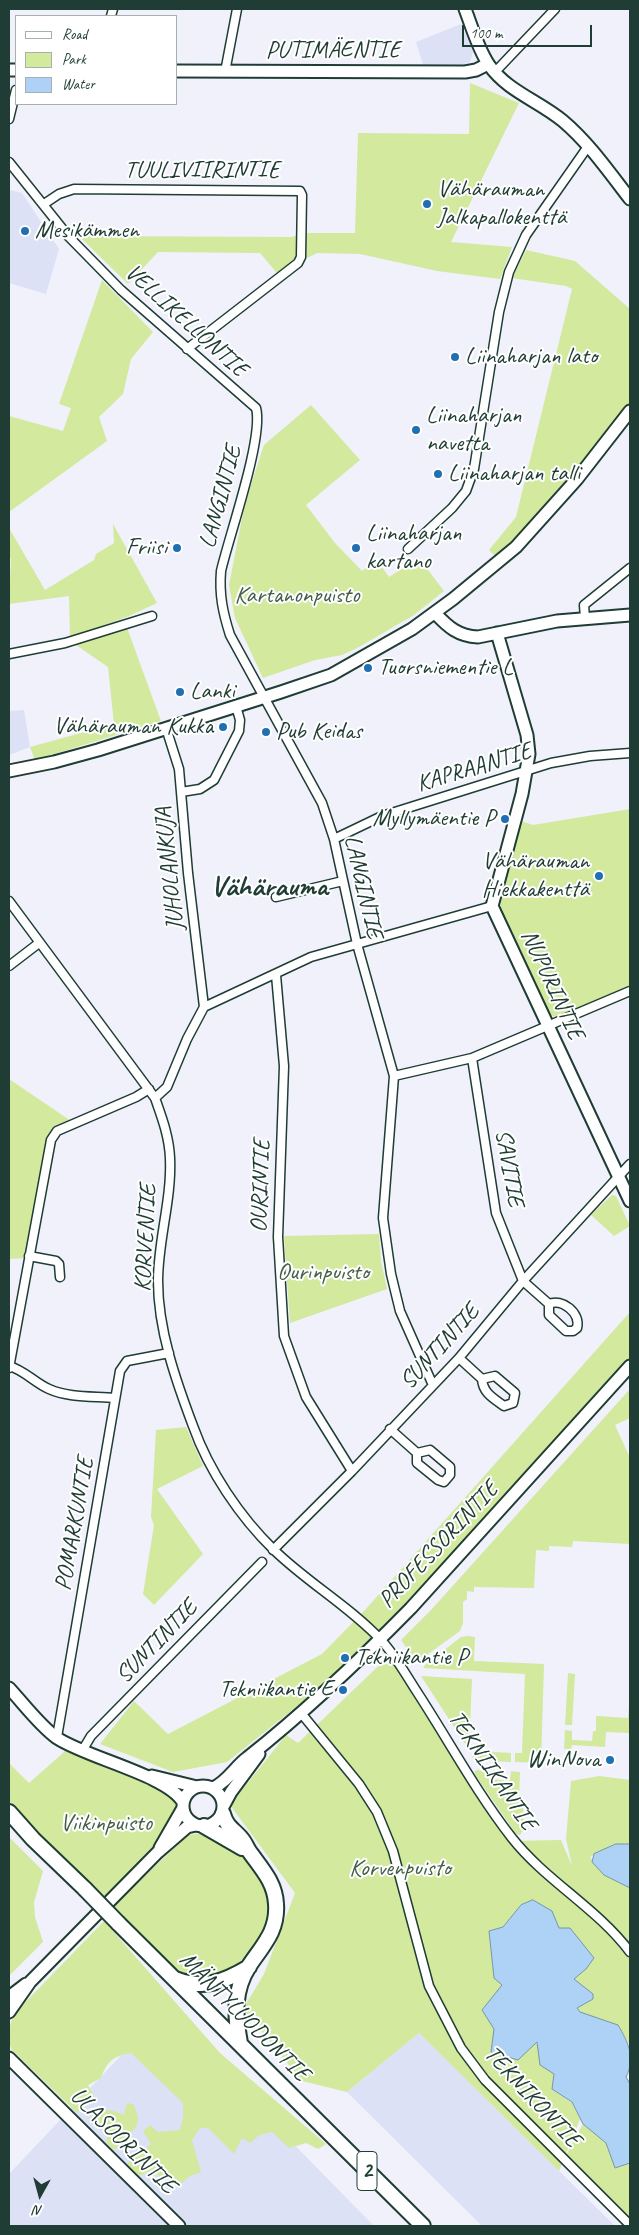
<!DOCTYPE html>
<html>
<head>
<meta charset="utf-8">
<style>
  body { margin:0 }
  #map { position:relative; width:639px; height:2235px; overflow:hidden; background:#f0f1fb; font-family:Caveat,sans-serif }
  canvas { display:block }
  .frame { position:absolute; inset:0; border:10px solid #1f3d34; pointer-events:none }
  .legend { position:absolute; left:15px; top:15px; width:162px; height:90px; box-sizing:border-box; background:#fff; border:1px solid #a5b1ae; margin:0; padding:6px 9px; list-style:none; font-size:15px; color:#1f3d34 }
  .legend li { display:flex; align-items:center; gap:10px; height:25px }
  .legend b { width:25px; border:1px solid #a5b1ae }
  .north { position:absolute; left:15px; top:2170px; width:50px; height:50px; -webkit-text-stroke:4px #fff; paint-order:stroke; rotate:187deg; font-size:14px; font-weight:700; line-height:20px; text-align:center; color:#1f3d34 }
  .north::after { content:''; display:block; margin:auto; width:18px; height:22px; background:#1f3d34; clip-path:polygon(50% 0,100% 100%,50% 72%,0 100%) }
  .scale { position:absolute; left:462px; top:25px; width:130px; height:22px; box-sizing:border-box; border:2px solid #1f3d34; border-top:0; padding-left:6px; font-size:15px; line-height:18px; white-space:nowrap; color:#1f3d34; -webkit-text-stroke:4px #fff; paint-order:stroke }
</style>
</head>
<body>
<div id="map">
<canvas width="639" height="2235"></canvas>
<div class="frame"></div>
<ul class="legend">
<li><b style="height:6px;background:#fff"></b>Road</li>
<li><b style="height:14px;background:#d2e99e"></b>Park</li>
<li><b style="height:14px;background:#aed1f6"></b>Water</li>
</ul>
<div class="north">N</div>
<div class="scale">100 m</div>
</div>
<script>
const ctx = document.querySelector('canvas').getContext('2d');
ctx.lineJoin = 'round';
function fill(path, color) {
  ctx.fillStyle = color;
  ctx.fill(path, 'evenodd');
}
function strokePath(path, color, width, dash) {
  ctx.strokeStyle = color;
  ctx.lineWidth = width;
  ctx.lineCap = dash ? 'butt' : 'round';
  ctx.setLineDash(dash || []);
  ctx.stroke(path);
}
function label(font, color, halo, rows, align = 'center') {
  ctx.font = font + ' Caveat,sans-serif';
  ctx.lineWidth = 4;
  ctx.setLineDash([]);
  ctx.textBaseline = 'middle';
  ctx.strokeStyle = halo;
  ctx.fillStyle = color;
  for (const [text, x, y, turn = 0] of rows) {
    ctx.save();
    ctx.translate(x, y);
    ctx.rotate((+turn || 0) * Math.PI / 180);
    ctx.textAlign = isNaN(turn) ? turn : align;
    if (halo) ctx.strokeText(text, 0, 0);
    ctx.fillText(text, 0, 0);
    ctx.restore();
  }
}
const built = new Path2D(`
  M461,24L473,52L470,62L461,66L423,65L416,42Z
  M9,190L22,193L59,249L46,294L9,283Z
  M24,710L30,747L9,755V711Z
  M419,2033L615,2226H482L347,2092Z
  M129,2047L269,2119L374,2226H9V2174Z`);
const green = new Path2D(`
  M470,83L519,103L451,242L512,247L500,279L437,271L360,254L317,253L277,273L260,253L158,252L128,284L79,236L291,237L307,233H355L358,133L469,134Z
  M526,250L575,261L630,309V408L516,547L500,561L489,550L516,517L572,289L566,286L512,278Z
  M102,280L153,332L131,359L123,394L99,417L107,441L9,512V416L63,431L71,408L59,404Z
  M311,405L360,460L306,505L335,543L362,571L377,560L389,577L419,558L444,591L414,615L359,647L342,655L315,660L263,678L235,618L229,585L245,503L264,445Z
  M113,524L157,603L129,616L70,638L69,596L9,604L11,558H9V528L45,590L94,560L96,554L114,543Z
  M126,625L161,721L35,760L30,747L114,724L108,667L76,645Z
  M630,809V985L557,1017L549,1015L501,911L500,889L521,821L533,825Z
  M9,1079L71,1121L51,1133L46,1148L27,1258L9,1259Z
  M612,1195L616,1196L630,1226L614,1236L591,1215Z
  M379,1234L381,1261L387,1289L290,1323L284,1236Z
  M630,1312V1365L380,1640L227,1762L173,1772L100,1744L134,1701L168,1734L322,1654L365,1610Z
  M630,1389V1418L615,1425L630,1458V1544L573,1541L572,1547L549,1546V1551L536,1550L534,1588L474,1587V1592L467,1591V1599L463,1602V1623L460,1631L417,1662L401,1640L431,1610Z
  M186,1427L203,1466L157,1489L203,1554L154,1605L143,1594L154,1525L151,1517L156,1430Z
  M468,1636L475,1637L474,1661L544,1664L541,1763L515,1762V1753H522L525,1674L424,1668V1666L461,1637Z
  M391,1654L515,1841L561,1840L572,1866L566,1839L571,1781L599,1776L630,1780V1844H616L590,1857L604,1875L630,1888V2046L618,2025L580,2013L577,2008L593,1999L574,1979L586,1969L559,1928L521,1905L503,1927L489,1931L494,1977L502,1985L491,2052L537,2042L554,2074L552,2089L572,2103L580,2119L559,2171L419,2033L347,2092L302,2081L243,2009L264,1974L295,1893L230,1805L286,1735L298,1743Z
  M568,1673L575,1674L572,1725H565Z
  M421,1676L472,1679L469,1748L467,1747Z
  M630,1690V1733L606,1732L605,1747L572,1745L571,1749H564L565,1730L572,1731V1740L592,1741L593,1731H596V1716L628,1718Z
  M69,1744L172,1790L183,1808L158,1852L102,1907L9,1801V1763L29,1783L63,1753Z
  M480,1751L511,1753V1762L475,1760L472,1757Z
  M477,1770L488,1771V1779L510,1781L511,1771L520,1772L519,1806H523C523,1815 526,1828 520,1835L516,1834L476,1776L474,1772Z
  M204,1833L228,1846L252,1864L267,1893L268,1919L258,1943L239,1964L222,1975L193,1979L177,1970L112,1907L188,1835Z
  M9,1837L43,1871L34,1902L35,1917L43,1942L9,1976Z
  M104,1921L220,2053L326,2144L318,2149L306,2143L289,2148L272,2132L259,2135L250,2143L242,2138L234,2154L208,2128H200L192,2140L201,2172L190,2176L178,2186L166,2175L159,2176L152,2170L139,2176L127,2164L151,2144L143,2131L150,2125L158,2132L180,2130L183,2117V2103L131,2053C115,2055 106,2062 101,2078L88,2085L95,2098L77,2113L12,2050C6,2038 9,2027 14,2014Z
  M127,2103L133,2104C143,2122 137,2128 124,2139C119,2143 119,2147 113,2150L106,2142L108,2134L102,2130L100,2122L88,2121C101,2108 107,2108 124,2115Z
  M583,2124L606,2143L615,2168L630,2163V2225L564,2159Z`);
const water = new Path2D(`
  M616,1844H630V1888L604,1875L592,1862L594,1854Z
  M533,1900L552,1911L559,1928H570L594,1958L586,1969L574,1979L593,1994V1999L577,2008L580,2012L618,2025C628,2042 636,2058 626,2077L630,2084V2163L615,2168L606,2143L583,2124L572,2102L552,2089L554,2074L540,2065L537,2042L518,2060L491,2052L494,2029L482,2010L502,1985L494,1978L489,1931L503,1927L521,1905Z`);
const street = new Path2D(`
  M111,16L113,9
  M225,72L237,9
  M495,72L555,9
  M9,119L16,90
  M9,162L69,237L121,290L256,408C264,437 229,536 221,571C219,595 223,613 230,635L322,803L334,839L357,944L394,1076L383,1218L391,1274L400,1311L432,1383
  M44,204L59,194L74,189L300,191L302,195L301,257L298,263L187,349
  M408,549L452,508L466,491L474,469L499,312L509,272L526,235L589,145
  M585,618L584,605L630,568
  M9,654L65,643L152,616
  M166,728L179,769L188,873L204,1007
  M181,792L200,789L214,780L239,731L240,720L236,706
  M334,839L382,816L551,763L590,756L630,753
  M276,897L343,881
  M9,901L155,1098C162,1118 169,1136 170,1158C172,1199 158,1240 158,1281C158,1330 176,1381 193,1426C209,1471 240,1517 274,1550C308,1583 349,1606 381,1640C396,1656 407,1677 419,1695C450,1743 477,1793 512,1838C546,1881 597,1908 630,1952
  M9,966L39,943
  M276,975L284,1066L278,1237L284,1336L306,1397L352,1471
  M472,1058L496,1213L523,1281L549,1304V1315L566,1331H573L577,1328C581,1313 562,1298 549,1304
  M394,1076L472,1058L630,991
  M155,1098L167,1087L187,1039L204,1007L311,957L492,906
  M29,1256L56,1261L59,1264L60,1277
  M459,1358L482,1379C483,1393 493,1398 504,1406L513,1403L515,1393L495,1376L482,1379
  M9,1366C24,1370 35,1383 49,1389C69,1398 94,1396 115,1398
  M9,1368L51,1140L57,1131L136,1097L149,1089
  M390,1429L417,1453V1463L438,1480L444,1482L450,1475V1467L430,1450L417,1453
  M273,1550L352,1471L459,1358L523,1281L630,1164
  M301,1713L359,1784L377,1812L393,1851L429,1986L461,2048L485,2080L630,2225
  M57,1737L120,1371L127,1361L169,1353
  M82,1751L91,1736L262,1562`);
const secondary = new Path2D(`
  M465,9C472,27 478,49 489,65C507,91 539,101 563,121C589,143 609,172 630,199
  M9,70H16
  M176,71L465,72L476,70L488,64
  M435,613C448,627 458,636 478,637L557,621L630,615
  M497,633L527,735L529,754L522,794L492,906L630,1201
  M9,771L54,762L98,750L281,692L331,675L412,629L453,599L516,547L577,479L630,411
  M9,1688C23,1703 40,1726 57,1738C87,1758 167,1775 183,1802
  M152,1776L197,1787
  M183 1806a20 20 0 1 1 40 0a20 20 0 1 1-40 0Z
  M213,1788C227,1782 235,1767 247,1758C305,1712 359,1661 411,1608L630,1366
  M224,1805L231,1792L259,1754
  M160,1848L183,1808
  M9,1997L26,1984
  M9,2012L30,1982L158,1852L187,1827L196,1825
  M9,2058L179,2226`);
const highway = new Path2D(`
  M9,1812L33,1839L85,1889
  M223,1814C226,1826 233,1829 241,1838C244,1841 246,1846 249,1851C261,1868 275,1882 276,1904C278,1931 263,1945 249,1966C233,1991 235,2016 240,2043
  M204,1826L242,1848
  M118,1923L423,2226
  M175,1979C203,1990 224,1982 249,1967`);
const highwayBridge = new Path2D(`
  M85,1889L118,1923`);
const markers = [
  [427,204,5,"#1f6fb2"],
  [25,231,5,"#1f6fb2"],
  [455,357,5,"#1f6fb2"],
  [416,430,5,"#1f6fb2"],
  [438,474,5,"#1f6fb2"],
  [177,548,5,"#1f6fb2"],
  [356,548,5,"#1f6fb2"],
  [368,668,5,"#1f6fb2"],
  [180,692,5,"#1f6fb2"],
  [223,727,5,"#1f6fb2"],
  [266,732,5,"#1f6fb2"],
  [505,819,5,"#1f6fb2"],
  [599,876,5,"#1f6fb2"],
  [345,1658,5,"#1f6fb2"],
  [343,1690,5,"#1f6fb2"],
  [610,1760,5,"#1f6fb2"]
];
const shields = [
  [367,2171,20]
];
const shieldNames = [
  ["2",367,2171]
];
const streetNames = [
  ["PUTIMÄENTIE",333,51],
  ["TUULIVIIRINTIE",202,171],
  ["VELLIKELLONTIE",186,321,42],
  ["LANGINTIE",221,497,-75],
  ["KAPRAANTIE",474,768,-17],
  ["JUHOLANKUJA",170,869,-96],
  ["LANGINTIE",363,887,77],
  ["NUPURINTIE",552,985,65],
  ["SAVITIE",509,1168,80],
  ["OURINTIE",261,1186,-88],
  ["KORVENTIE",146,1238,-87],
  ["SUNTINTIE",440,1347,-48],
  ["POMARKUNTIE",75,1524,-80],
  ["PROFESSORINTIE",439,1545,-47],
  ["SUNTINTIE",157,1642,-46],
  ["TEKNIIKANTIE",492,1771,56],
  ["MÄNTYLUODONTIE",244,2017,45],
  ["TEKNIKONTIE",532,2097,47],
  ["ULASOORINTIE",123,2141,45]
];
const poiNames = [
  ["Vähärauman",437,190],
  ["Jalkapallokenttä",437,218],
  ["Mesikämmen",35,231],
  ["Liinaharjan lato",465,357],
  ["Liinaharjan",426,416],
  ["navetta",426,444],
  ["Liinaharjan talli",448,474],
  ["Liinaharjan",366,534],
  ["kartano",366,562],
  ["Friisi",167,548,"right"],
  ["Tuorsniementie L",378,668],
  ["Lanki",190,692],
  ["Vähärauman Kukka",213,727,"right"],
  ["Pub Keidas",276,732],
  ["Myllymäentie P",495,819,"right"],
  ["Vähärauman",589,862,"right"],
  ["Hiekkakenttä",589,890,"right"],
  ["Tekniikantie P",355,1658],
  ["Tekniikantie E",333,1690,"right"],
  ["WinNova",600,1760,"right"]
];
const parkNames = [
  ["Kartanonpuisto",297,596],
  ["Ourinpuisto",323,1273],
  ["Viikinpuisto",106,1824],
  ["Korvenpuisto",400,1869]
];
const districtNames = [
  ["Vähärauma",269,887]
];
fill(built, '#dde1f6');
fill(green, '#d2e99e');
fill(water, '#aed1f6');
strokePath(water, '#7596a8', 1);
strokePath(street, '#1f3d34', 11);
strokePath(secondary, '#1f3d34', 15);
strokePath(highway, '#1f3d34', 18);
strokePath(street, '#fff', 8);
strokePath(secondary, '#fff', 11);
strokePath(highway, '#fff', 14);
strokePath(highwayBridge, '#1f3d34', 18, []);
strokePath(highwayBridge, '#fff', 14);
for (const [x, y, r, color] of markers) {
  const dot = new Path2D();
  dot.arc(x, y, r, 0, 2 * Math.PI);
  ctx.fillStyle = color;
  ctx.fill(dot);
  strokePath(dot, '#fff', 2);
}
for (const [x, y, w] of shields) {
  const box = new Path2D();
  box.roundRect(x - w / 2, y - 19.5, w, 39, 4);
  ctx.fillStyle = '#fff';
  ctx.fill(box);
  strokePath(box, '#1f3d34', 1);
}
label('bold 22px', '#1f3d34', null, shieldNames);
label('24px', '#1f3d34', '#fff', streetNames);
label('24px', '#1f3d34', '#fff', poiNames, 'left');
label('24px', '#435f49', '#fff', parkNames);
label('bold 29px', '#1f3d34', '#fff', districtNames);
</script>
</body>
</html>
